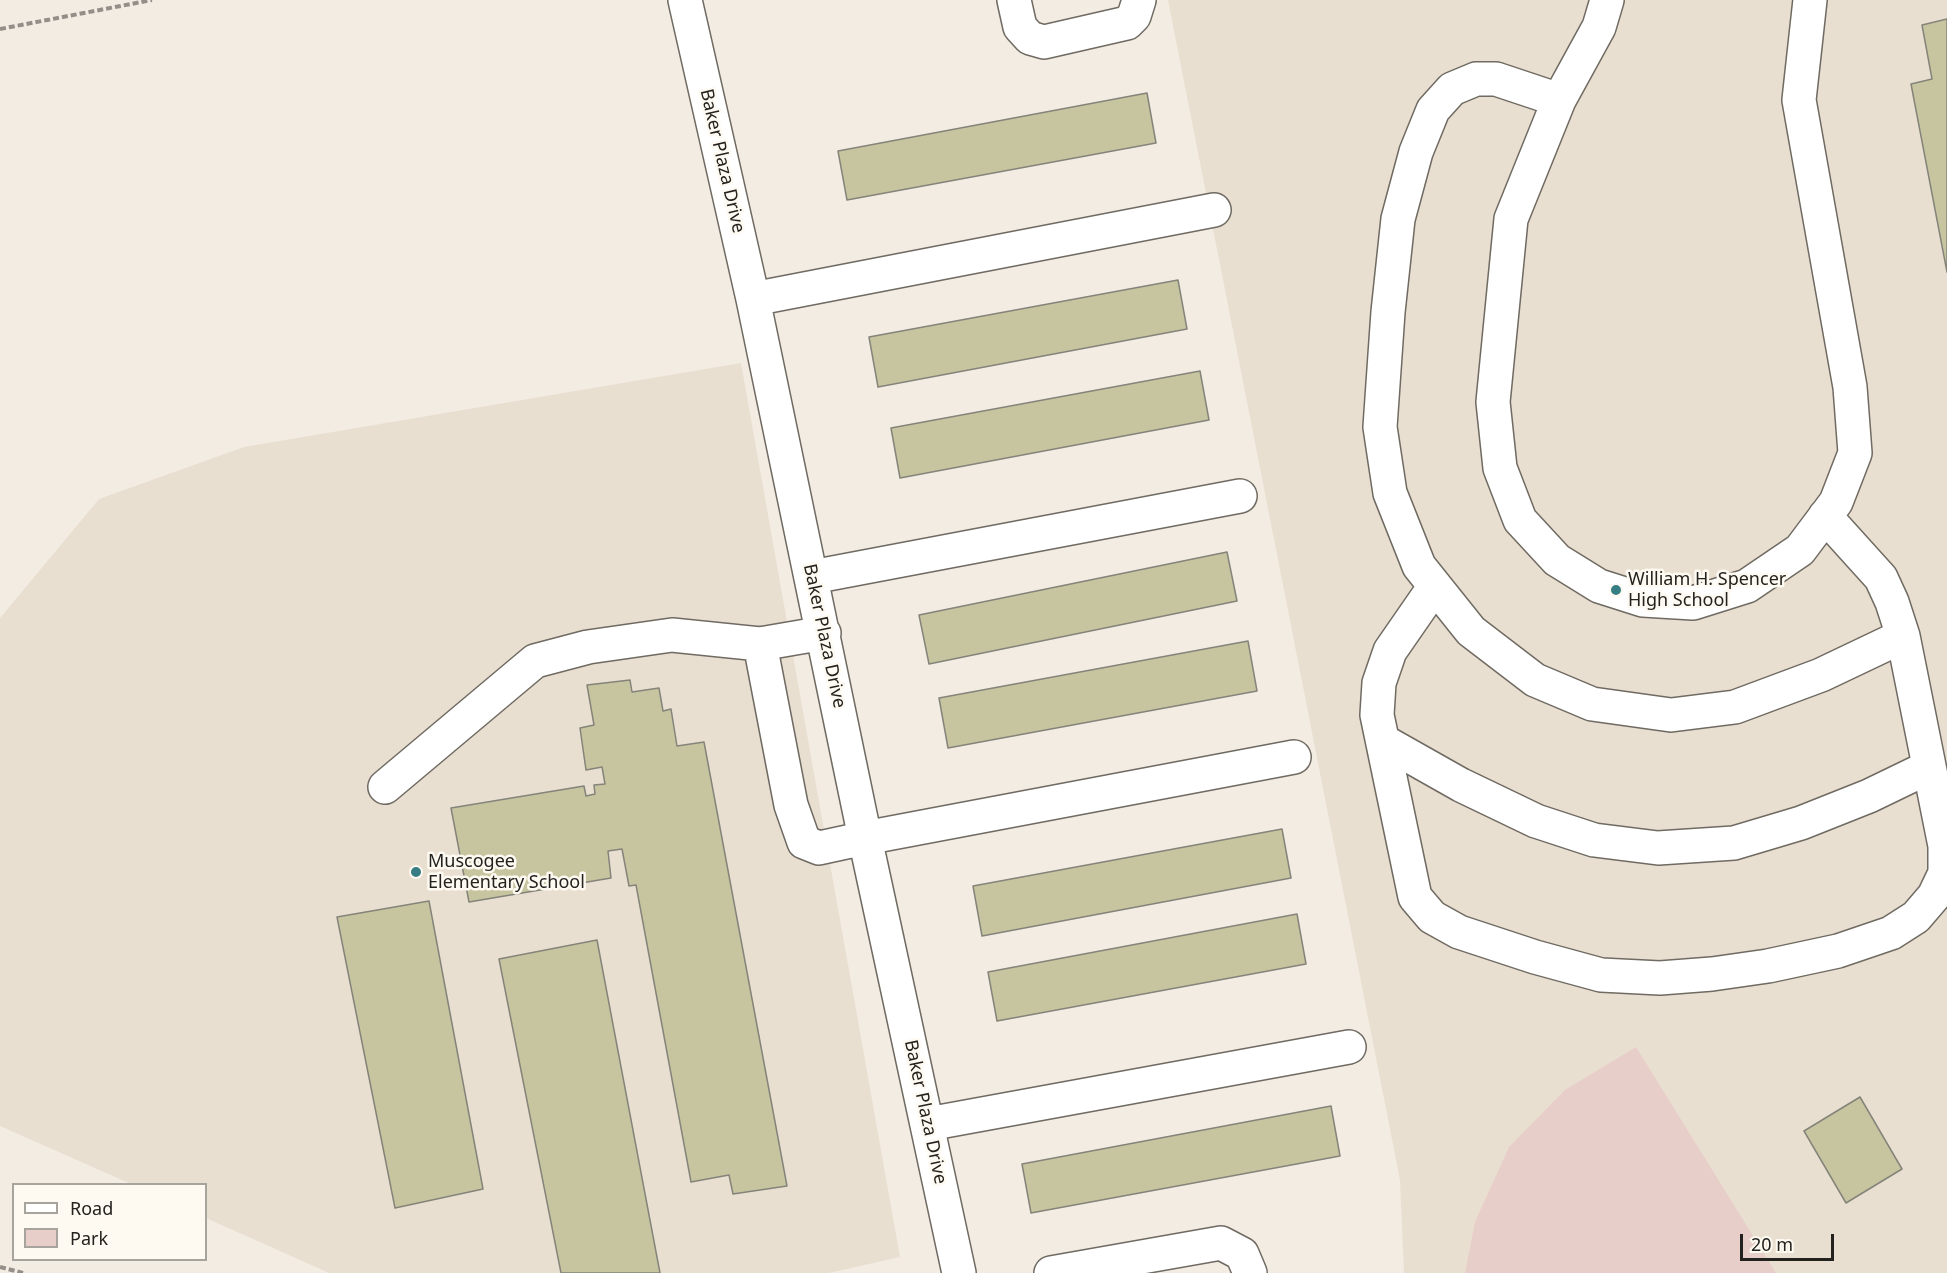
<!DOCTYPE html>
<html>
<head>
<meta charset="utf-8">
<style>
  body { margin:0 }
  #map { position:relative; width:1947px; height:1273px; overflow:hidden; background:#f2ece3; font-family:"Noto Sans",sans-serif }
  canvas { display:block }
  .legend { position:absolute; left:12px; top:1183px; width:195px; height:78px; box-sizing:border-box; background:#fefaf2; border:2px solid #a7a49d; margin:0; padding:8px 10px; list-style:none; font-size:18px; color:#24221e }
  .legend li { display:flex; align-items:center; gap:12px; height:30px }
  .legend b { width:30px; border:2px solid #a7a49d }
  .scale { position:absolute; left:1740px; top:1234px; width:94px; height:27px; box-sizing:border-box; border:3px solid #24221e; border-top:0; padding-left:8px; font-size:18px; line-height:21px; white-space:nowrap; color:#24221e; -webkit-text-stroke:4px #fefaf2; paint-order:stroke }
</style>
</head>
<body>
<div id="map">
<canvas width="1947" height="1273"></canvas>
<ul class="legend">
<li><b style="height:8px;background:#fff"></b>Road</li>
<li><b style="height:16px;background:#e8cec9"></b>Park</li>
</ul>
<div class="scale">20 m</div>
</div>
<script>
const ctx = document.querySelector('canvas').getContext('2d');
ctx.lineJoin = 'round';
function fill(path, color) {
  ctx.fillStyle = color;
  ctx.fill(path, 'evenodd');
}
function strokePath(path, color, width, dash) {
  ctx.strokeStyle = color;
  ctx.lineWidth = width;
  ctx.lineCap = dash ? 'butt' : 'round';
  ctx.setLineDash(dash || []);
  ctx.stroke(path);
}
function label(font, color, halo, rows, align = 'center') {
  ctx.font = font + ' "Noto Sans",sans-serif';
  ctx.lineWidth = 5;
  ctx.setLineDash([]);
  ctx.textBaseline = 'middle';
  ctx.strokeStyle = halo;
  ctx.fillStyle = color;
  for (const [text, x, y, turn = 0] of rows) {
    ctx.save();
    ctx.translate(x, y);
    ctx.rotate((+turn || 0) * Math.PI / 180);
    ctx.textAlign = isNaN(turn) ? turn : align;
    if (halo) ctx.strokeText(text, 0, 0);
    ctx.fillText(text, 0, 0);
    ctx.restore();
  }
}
const built = new Path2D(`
  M1168,0H1947V1273H1404L1400,1180Z
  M741,363L900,1257L829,1273H329L206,1218V1184H131L0,1126V618L99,499L244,447Z`);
const green = new Path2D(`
  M1636,1047L1776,1273H1465L1475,1222L1509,1147L1565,1090Z`);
const building = new Path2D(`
  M1947,19V272L1911,84L1932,79L1922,25Z
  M1147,93L1156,143L847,200L838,151Z
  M1178,280L1187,329L878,387L869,337Z
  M1200,371L1209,420L900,478L891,428Z
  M1227,552L1237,601L929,664L919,615Z
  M1248,641L1257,691L948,748L939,698Z
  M630,680L632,692L659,688L663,711L671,709L677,746L704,742L787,1186L733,1194L729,1175L691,1182L636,885L629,886L622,849L608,851L611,878L469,902L451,808L584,786L586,796L595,794L594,785L605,784L602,767L586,770L580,728L594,725L587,685Z
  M1282,829L1291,878L982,936L973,886Z
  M429,901L483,1189L395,1208L337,917Z
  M1297,914L1306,964L997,1021L988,972Z
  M597,940L660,1273H561L499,959Z
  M1860,1097L1902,1169L1846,1203L1804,1131Z
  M1331,1106L1340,1156L1031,1213L1022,1164Z`);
const path = new Path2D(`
  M0,29L152,0
  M0,1267L23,1273`);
const minor = new Path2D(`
  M685,0L753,299L865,838L959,1273
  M1014,0L1020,27L1030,38L1044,42L1127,23L1134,16L1139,0
  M1607,0L1599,27L1559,100L1511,219L1493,402L1500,468L1520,520L1557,560L1599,586L1643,600L1693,603L1747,586L1800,550L1836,502L1855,453L1850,387L1799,100L1810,0
  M753,299L1214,210
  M1825,516L1881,578L1892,602L1903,636
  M812,577L1240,496
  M1435,586L1390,651L1379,683L1377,715L1415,897L1432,917L1459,932L1535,957L1601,975L1660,978L1712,974L1768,966L1838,951L1891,933L1916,917L1934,896L1945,873V846L1903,636L1821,675L1735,707L1671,715L1592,704L1535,680L1471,631L1419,566L1390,493L1380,427L1388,312L1398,219L1416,152L1433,110L1452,89L1476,79H1496L1559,100
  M760,644L824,633
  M1383,741L1461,785L1536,821L1594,840L1658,848L1734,843L1801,823L1869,796L1929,767
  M385,787L535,661L588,647L672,635L760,644L791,805L804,842L819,848L865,838L1294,757
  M928,1124L1349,1047
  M1051,1273L1221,1243L1242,1254L1250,1273`);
const markers = [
  [1616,590,6,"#367e84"],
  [416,872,6,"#367e84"]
];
const streetNames = [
  ["Baker Plaza Drive",722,161,77],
  ["Baker Plaza Drive",824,636,78],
  ["Baker Plaza Drive",925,1112,78]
];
const poiNames = [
  ["William H. Spencer",1628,580],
  ["High School",1628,601],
  ["Muscogee",428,862],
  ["Elementary School",428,883]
];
fill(built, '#e9dfd0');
fill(green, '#e8cec9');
fill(building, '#c7c4a0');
strokePath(building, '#84847a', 1.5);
strokePath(minor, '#6f6a62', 36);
strokePath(path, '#938f88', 4, [6, 3]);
strokePath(minor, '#fff', 33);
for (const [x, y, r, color] of markers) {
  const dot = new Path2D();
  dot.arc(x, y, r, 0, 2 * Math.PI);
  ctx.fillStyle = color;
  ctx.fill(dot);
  strokePath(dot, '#fefaf2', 2);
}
label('18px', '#24221e', '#fefaf2', streetNames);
label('18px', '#24221e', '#fefaf2', poiNames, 'left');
</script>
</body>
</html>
